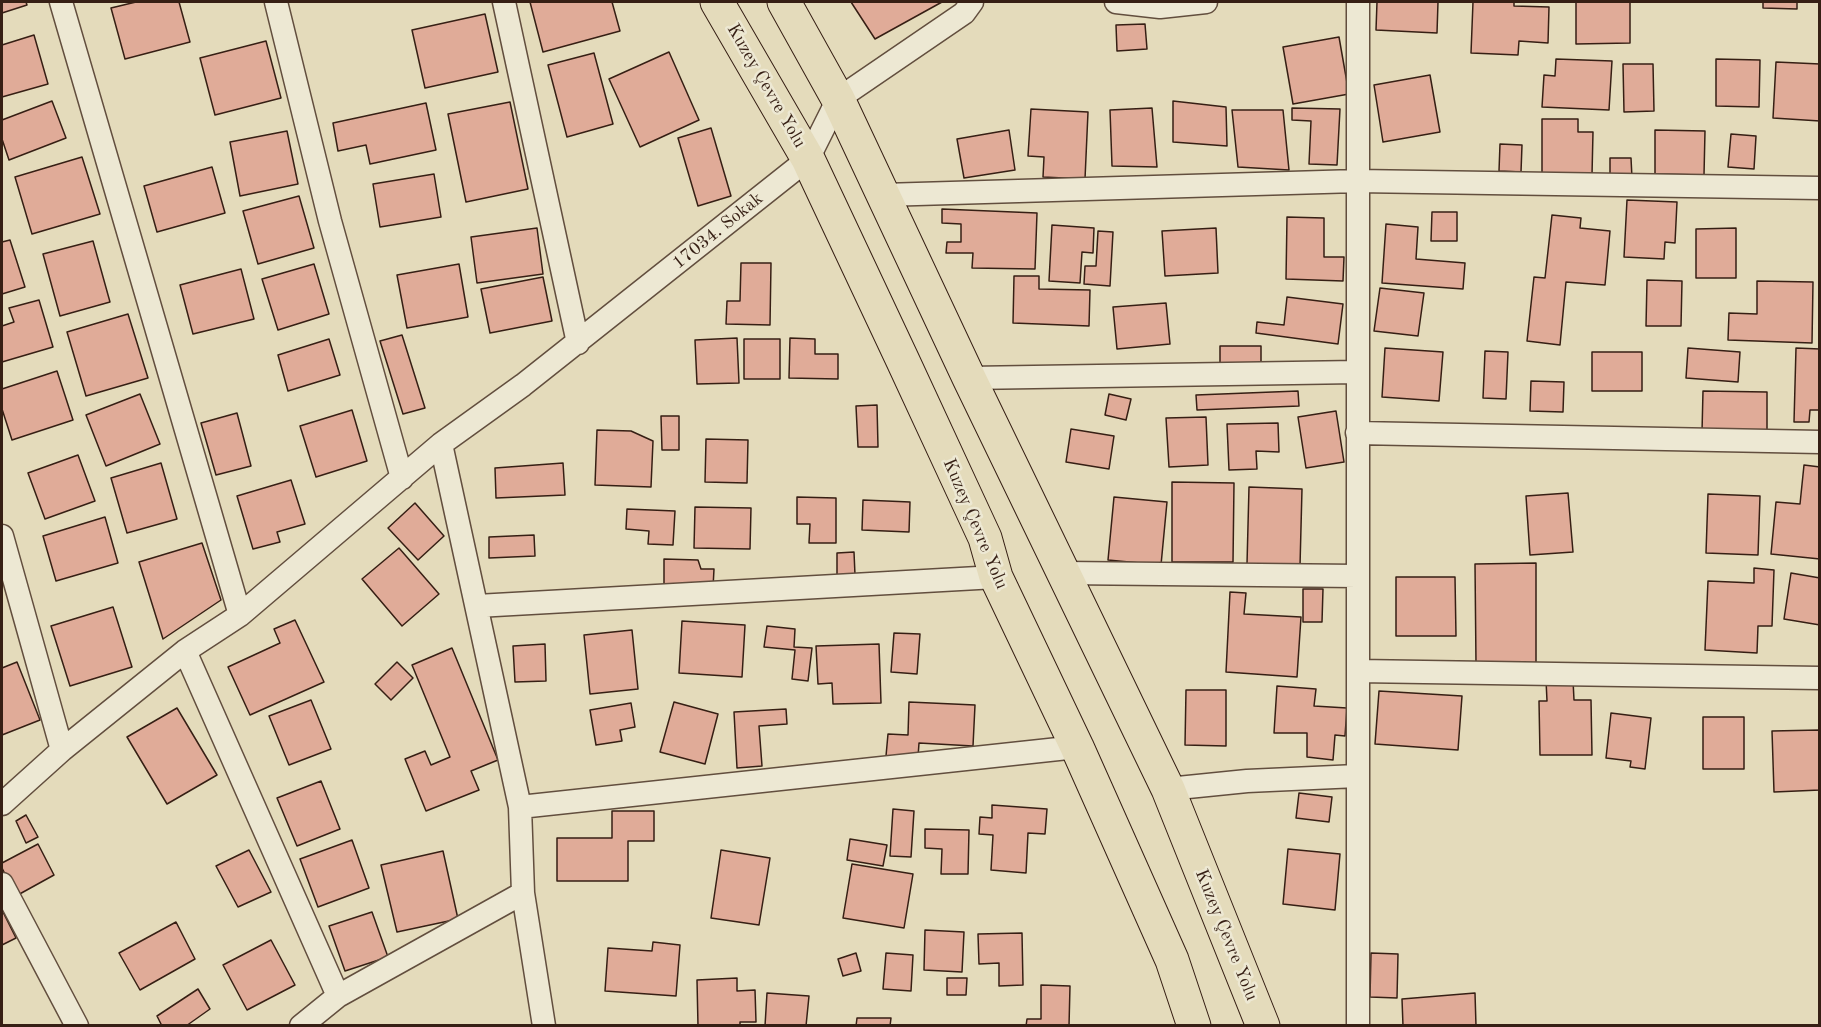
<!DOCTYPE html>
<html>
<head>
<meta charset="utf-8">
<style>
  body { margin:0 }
  #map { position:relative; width:1821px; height:1027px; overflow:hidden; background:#e4dbbb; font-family:"Old Standard TT",serif }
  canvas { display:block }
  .frame { position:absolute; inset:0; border:3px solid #361f14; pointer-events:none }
</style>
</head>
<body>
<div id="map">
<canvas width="1821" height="1027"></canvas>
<div class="frame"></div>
</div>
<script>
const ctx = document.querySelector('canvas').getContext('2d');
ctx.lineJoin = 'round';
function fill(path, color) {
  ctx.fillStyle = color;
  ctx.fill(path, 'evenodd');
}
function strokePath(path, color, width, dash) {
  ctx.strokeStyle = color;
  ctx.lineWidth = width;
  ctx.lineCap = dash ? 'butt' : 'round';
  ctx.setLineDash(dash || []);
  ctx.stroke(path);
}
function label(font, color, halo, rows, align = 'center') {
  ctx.font = font + ' "Old Standard TT",serif';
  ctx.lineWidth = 5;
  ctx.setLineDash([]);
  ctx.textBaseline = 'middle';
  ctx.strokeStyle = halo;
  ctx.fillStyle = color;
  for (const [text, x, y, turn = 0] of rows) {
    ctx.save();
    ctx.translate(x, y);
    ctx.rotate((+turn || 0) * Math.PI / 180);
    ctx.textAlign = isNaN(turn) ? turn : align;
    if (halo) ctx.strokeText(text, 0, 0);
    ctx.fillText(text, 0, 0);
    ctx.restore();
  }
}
const building = new Path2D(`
  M2,2H26L27,5L2,13Z
  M136,2H179L190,42L125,59L111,8Z
  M530,2H612L620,31L543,52Z
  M851,2H942L875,39Z
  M1377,2H1438L1437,33L1376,30Z
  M1473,2H1514V6L1549,7L1548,43L1519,41L1518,55L1471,53Z
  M1576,2H1630V43L1576,44Z
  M1763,2H1797V9L1763,8Z
  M485,14L498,72L425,88L412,30Z
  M1145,24L1147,49L1117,51L1116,25Z
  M34,35L48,84L2,97V45Z
  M1339,37L1349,94L1293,104L1283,47Z
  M266,41L281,98L215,115L200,58Z
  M669,52L699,120L640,147L609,79Z
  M594,53L613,124L567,137L548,65Z
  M1556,59L1612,61L1609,110L1542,107L1544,75L1555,76Z
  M1716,59L1760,60L1759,107L1716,106Z
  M1776,62L1820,64V121L1773,118Z
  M1623,64H1653L1654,111L1624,112Z
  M1430,75L1440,132L1383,142L1374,85Z
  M52,101L66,138L9,160L2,139V120Z
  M1173,101L1226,107L1227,146L1173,142Z
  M510,102L528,189L466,202L448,114Z
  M426,103L436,150L370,164L366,145L338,151L333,123Z
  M1152,108L1157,167L1112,166L1110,110Z
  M1292,108L1340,109L1337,165L1309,164L1311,121L1292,120Z
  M1031,109L1088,112L1085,179L1043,177L1044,157L1028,156Z
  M1232,110H1283L1289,170L1238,167Z
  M1542,119H1578V132H1593L1592,175H1542Z
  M711,128L731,196L698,206L678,138Z
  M1009,130L1015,170L964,178L957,139Z
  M1655,130L1705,131L1704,175L1655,174Z
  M287,131L298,184L240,196L230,142Z
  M1731,134L1756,136L1754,169L1728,167Z
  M1500,144L1522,145L1521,172L1499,171Z
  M82,157L100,214L32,234L15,177Z
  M1610,158H1631L1632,178L1610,179Z
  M212,167L225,213L157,232L144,186Z
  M434,174L441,217L380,227L373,184Z
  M299,196L314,248L258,264L243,211Z
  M1627,200L1677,202L1675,243L1665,242L1664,259L1624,257Z
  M942,209L1037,213L1035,269L972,268L973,253H946L947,242H961V224L942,223Z
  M1432,212H1457V241H1431Z
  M1552,215L1581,218L1580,228L1610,231L1605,285L1566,282L1560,345L1527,341L1534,277L1545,278Z
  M1287,217L1324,218V257H1344L1343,281L1286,279Z
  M1386,224L1418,227L1416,259L1465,263L1463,289L1382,283Z
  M1052,225L1094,228L1093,253L1082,252L1080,283L1049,281Z
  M537,228L543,274L477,283L471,237Z
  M1216,228L1218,273L1165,276L1162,231Z
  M1736,228V278H1696V229Z
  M1098,231L1113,232L1110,286L1084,284L1085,266H1096Z
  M10,240L25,287L2,294V242Z
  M93,241L110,302L60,316L43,254Z
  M741,263H771L770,325L726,324L727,301H740Z
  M314,264L329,314L278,330L262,279Z
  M459,264L468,317L407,328L397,275Z
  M241,269L254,319L193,334L180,285Z
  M1014,276H1039V289L1090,290L1089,326L1013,323Z
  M543,277L552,321L490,333L481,289Z
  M1647,280L1682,281L1681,326H1646Z
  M1757,281L1813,282L1812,343L1728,340L1729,313L1757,314Z
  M1380,288L1424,293L1418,336L1374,331Z
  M1287,297L1343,304L1338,344L1256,333L1257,322L1284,325Z
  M39,300L53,347L2,362V326L14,322L9,308Z
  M1166,303L1170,344L1117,349L1113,307Z
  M128,314L148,378L86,396L67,332Z
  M402,335L425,408L403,414L380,341Z
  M737,338L739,383L697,384L695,340Z
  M790,338L815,339V354H838V379L789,378Z
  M329,339L340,375L288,391L278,355Z
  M744,339H780V379H744Z
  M1220,346H1261V366H1220Z
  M1385,348L1443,352L1439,401L1382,397Z
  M1688,348L1740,352L1738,382L1686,378Z
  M1796,348L1820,349V410H1810L1809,422H1794Z
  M1485,351L1508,352L1506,399L1483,398Z
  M1592,352H1642V391H1592Z
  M57,371L73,420L12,440L2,409V389Z
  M1531,381L1564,382L1563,412L1530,411Z
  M1298,391L1299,406L1197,410L1196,395Z
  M1703,391L1767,392V433L1702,432Z
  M140,394L160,444L106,466L86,415Z
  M1109,394L1131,399L1126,420L1105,415Z
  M877,405L878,447H858L856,406Z
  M352,410L367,461L316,477L300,426Z
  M1336,411L1344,462L1306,468L1298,417Z
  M237,413L251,466L216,475L201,423Z
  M661,416H679V450H662Z
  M1206,417L1208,465L1169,467L1166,418Z
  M1278,423L1279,452L1256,451L1257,469L1229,470L1227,424Z
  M1071,429L1114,436L1109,469L1066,462Z
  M597,430L631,431L653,441L651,487L595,485Z
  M706,439L748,440L747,483L705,482Z
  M78,455L95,501L45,519L28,473Z
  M161,463L177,519L127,533L111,478Z
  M563,463L565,495L496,498L495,468Z
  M1804,465L1820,467V559L1771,554L1776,502L1800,504Z
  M291,480L305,524L277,532L280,542L253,549L237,496Z
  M1172,482L1234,483L1233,562H1172Z
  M1249,487L1302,489L1300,566L1247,564Z
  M1568,493L1573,552L1530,555L1526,496Z
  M1708,494L1760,496L1758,555L1706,553Z
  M797,497L836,498V543H809L810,524H797Z
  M1114,497L1167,502L1161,565L1108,560Z
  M863,500L910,502L909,532L862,530Z
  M415,503L444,536L418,560L388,528Z
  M695,507L751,508L750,549L694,548Z
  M627,509L675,511L673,545L648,544L649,531L626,529Z
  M105,517L118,563L56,581L43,536Z
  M534,535L535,556L489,558V537Z
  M202,543L221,600L163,639L139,562Z
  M399,548L439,594L402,626L362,579Z
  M854,552L855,575H837V553Z
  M664,559L698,560L701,569H714L713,588L664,587Z
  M1536,563V664H1476L1475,564Z
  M1754,568L1774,570L1772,626H1758L1757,653L1705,650L1708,581L1754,583Z
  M1791,573L1820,578V625L1784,619Z
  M1396,577H1455L1456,636H1396Z
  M1303,589H1323L1322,622H1303Z
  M1230,592L1246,593L1244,614L1301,617L1297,677L1226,672Z
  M113,607L132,667L70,686L51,626Z
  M295,620L324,682L250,715L228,667L280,643L274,629Z
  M682,621L745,625L742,677L679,673Z
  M767,626L795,629L794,647L812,648L808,681L792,679L795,650L764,647Z
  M632,630L638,689L590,694L584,635Z
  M894,633L920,634L917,674L891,672Z
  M545,644L546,681L515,682L513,646Z
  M879,644L881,703L833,704L832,683L818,684L816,646Z
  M452,648L498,760L471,771L479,790L426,811L405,759L425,751L431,765L450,757L412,665Z
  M17,662L40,720L2,735V668Z
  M397,662L413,678L391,700L375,684Z
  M1546,680H1573L1574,700H1591L1592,755H1540L1539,701H1547Z
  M1277,686L1316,689L1314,706L1347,708L1345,736L1335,735L1333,760L1307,757V733H1274Z
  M1186,690H1226V746L1185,745Z
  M1379,691L1462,696L1458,750L1375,744Z
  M311,700L331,749L289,765L269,716Z
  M674,702L718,714L705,764L660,752Z
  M909,702L975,705L973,746L919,743L918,757L886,756L888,734L908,735Z
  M631,703L635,727L620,730L622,741L596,745L590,710Z
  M177,708L217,775L167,804L127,737Z
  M786,709L787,724L759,726L762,766L737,768L734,712Z
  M1611,713L1651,718L1645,769L1630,767L1631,761L1606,758Z
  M1703,717H1744V769H1703Z
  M1820,730V790L1774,792L1772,731Z
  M321,781L340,829L297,846L277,798Z
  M1299,793L1332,797L1329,822L1296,818Z
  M992,805L1047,809L1045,834L1028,833L1026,873L991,870L993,835L979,834L980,817L992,818Z
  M893,809L914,811L911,857L890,856Z
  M612,811H654V841H628V881H557V838H612Z
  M26,815L38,837L26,843L16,821Z
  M925,829L969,830L968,874H941L942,849L925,848Z
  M850,839L887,845L883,866L847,860Z
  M352,840L369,888L318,907L300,859Z
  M38,844L54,875L16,896L2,868V863Z
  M1288,849L1340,854L1335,910L1283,904Z
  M249,850L271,892L238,907L216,866Z
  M721,850L770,858L759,925L711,918Z
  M443,851L458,919L397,932L381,865Z
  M852,864L913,874L904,928L843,918Z
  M2,910L16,938L2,945Z
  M372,912L388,957L345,971L329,926Z
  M176,922L195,959L140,990L119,953Z
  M925,930L964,932L962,972L924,970Z
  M1022,933L1023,985L999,986V963L979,964L978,934Z
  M271,940L295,985L247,1010L223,965Z
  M653,942L680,945L676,996L605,991L608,948L652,951Z
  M856,953L861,971L843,976L838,959Z
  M886,953L913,955L911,991L883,989Z
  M1371,953L1398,954L1397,998L1370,997Z
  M737,978V991L755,990L756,1022H740V1026H698L697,980Z
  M947,978H967L966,995H947Z
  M1041,985L1070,986L1069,1026H1026L1027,1019H1041Z
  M198,989L210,1009L186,1026H162L157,1016Z
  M767,993L809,996L806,1026H765Z
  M1475,993L1476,1026H1403L1402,999Z
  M857,1018H891L890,1026H856Z`);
const minor = new Path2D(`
  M61,2L240,615
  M276,2L330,221L402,478
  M504,2L578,343
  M1116,2L1160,7L1206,2
  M883,195L1357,181L1820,188
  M969,378L1357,372
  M1357,433L1820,442
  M441,444L520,807L523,893L544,1026
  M2,536L62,750
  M1064,573L1357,576
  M477,606L996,577
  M185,651L338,996
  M1358,671L1820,678
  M1168,789L1247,781L1357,776
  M2,804L62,750L185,651L240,615L441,444L523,385L808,159L838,99L964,13L972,2
  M520,807L1077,747
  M2,884L77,1026
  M301,1026L338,996L523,893
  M1358,1026V2`);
const trunk = new Path2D(`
  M717,2L808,159L903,361L985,538L996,577L1077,747L1172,960L1194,1026
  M784,2L838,99L969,378L1168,789L1263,1026`);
const streetNames = [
  ["Kuzey Çevre Yolu",766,86,60],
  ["17034. Sokak",718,231,-39],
  ["Kuzey Çevre Yolu",975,524,67],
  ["Kuzey Çevre Yolu",1226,935,68]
];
fill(building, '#e0ab98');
strokePath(building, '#361f14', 1.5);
strokePath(minor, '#624e3e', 25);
strokePath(trunk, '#361f14', 35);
strokePath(minor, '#ede8d3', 22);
strokePath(trunk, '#e4dbbb', 33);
label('18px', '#361f14', '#ede8d3', streetNames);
</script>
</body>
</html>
